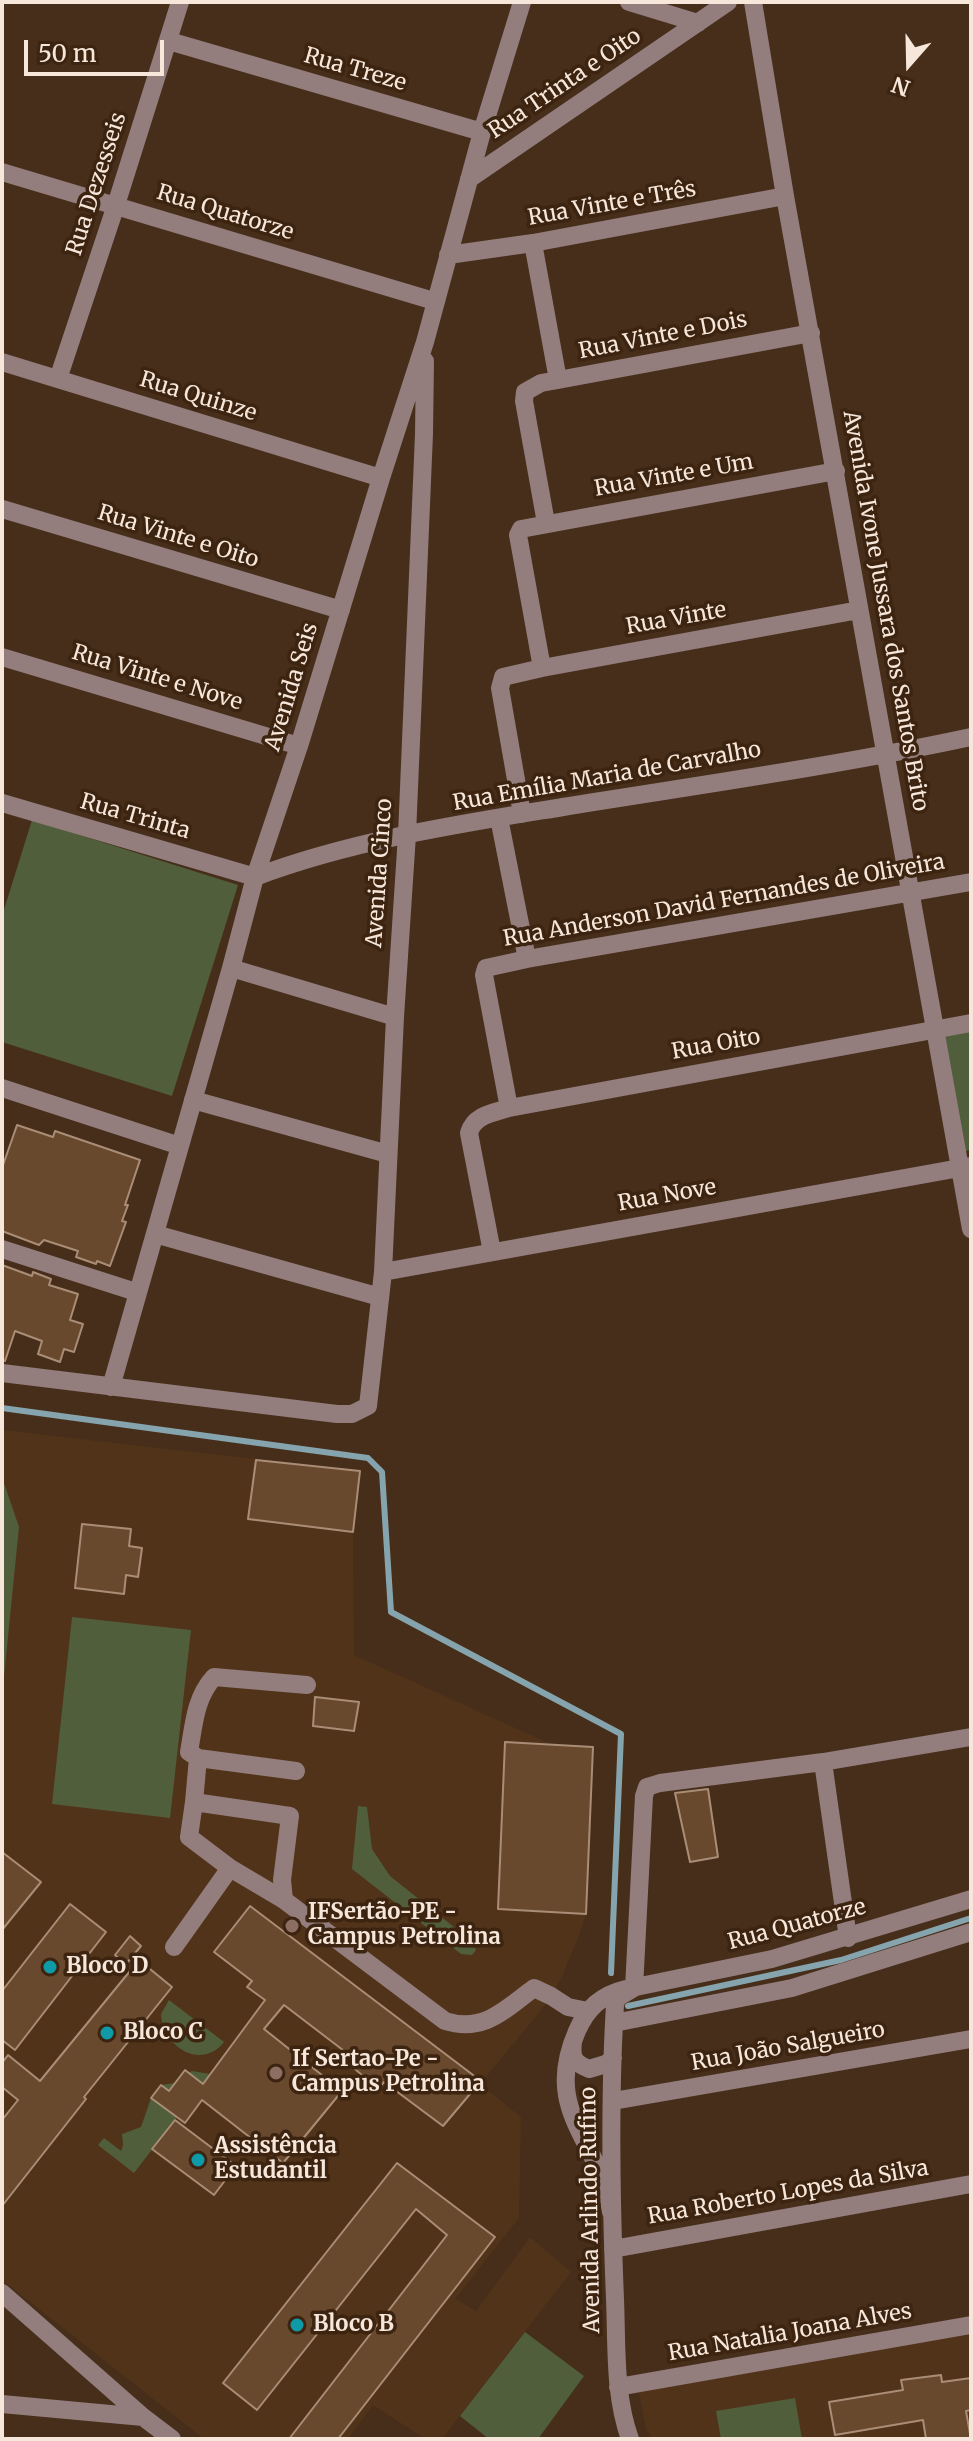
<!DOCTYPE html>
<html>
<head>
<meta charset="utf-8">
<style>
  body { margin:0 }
  #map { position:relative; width:973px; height:2441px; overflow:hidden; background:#462e1a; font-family:Merriweather,serif }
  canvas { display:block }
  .frame { position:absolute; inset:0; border:4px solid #f7e7db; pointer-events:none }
  .north { position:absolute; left:869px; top:24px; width:80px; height:80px; -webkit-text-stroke:6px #3c2410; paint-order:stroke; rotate:200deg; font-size:22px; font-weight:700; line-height:32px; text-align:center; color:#f7e7db }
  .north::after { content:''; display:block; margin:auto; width:28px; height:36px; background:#f7e7db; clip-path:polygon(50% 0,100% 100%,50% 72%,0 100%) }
  .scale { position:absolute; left:24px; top:40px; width:140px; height:36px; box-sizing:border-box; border:4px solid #f7e7db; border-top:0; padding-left:10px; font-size:24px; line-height:28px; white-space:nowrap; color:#f7e7db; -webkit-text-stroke:6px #3c2410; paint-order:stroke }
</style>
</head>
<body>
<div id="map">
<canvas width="973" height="2441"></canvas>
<div class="frame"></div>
<div class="north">N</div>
<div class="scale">50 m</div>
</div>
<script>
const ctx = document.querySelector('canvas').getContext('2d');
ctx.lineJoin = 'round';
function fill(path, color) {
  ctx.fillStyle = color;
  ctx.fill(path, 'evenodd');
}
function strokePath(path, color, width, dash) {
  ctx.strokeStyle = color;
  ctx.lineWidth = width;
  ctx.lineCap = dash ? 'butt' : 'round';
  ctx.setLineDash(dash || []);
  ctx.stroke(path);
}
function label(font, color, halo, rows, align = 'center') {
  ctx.font = font + ' Merriweather,serif';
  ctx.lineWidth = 7;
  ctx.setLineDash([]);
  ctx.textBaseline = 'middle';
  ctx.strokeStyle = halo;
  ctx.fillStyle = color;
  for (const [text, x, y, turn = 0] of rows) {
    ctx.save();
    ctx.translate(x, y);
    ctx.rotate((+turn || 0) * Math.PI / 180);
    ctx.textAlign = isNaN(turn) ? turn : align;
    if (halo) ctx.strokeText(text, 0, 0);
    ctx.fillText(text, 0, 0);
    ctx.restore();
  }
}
const built = new Path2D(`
  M2,1430L360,1471L353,1532L354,1655L553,1745L593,1747L586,1914L578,1938L561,1979L547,2003L480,2084L521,2117L519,2218L455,2299L476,2311L530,2237L571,2272L442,2439H425L373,2405L348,2439H204L2,2280Z
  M971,2331V2439H653L646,2429L639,2391Z`);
const green = new Path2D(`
  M32,820L238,885L172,1096L2,1042V916Z
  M971,1031V1150L959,1152L937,1037Z
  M2,1477L19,1527L2,1697Z
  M72,1617L191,1630L170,1818L52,1804Z
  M358,1806L367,1807L372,1849L390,1876L474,1943L476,1950L472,1955L461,1954L352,1869Z
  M169,2000L224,2042C200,2072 162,2045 161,2014Z
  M192,2071L210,2074L134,2173L98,2145L104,2138L121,2151L123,2145L122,2134L141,2127L151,2098L163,2107L172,2094L161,2085L175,2083L186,2091L188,2073Z
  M525,2332L584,2376L538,2439H489L460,2416Z
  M795,2398L802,2439H721L716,2411Z`);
const stream = new Path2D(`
  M2,1408L368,1458L382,1472L391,1612L621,1734L611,1973
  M628,2006L841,1960L971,1918`);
const building = new Path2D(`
  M17,1125L53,1137L55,1131L140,1160L125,1205H128L122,1221L126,1222L110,1266L97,1261L96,1264L76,1257L78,1251L44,1240L39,1245L2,1231V1168Z
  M2,1265L32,1276L33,1272L51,1279L49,1285L78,1294L70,1320L83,1324L74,1352L64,1349L60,1362L38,1354L42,1341L15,1331L5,1361L2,1360Z
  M256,1460L360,1471L353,1532L248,1519Z
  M82,1524L131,1529L129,1546L142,1548L138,1577L126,1575L124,1594L75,1588Z
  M315,1697L359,1702L354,1731L313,1726Z
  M505,1742L593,1747L586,1914L498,1909Z
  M708,1789L718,1857L690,1862L675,1793Z
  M2,1852L41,1882L2,1930Z
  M70,1904L106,1932L15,2050L2,2040V1991Z
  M250,1906L481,2081L443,2126L384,2082L378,2089L348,2063L352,2057L284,2005L264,2029L342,2091L283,2163L202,2100L185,2123L151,2098L161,2085L169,2091L185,2070L203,2084L265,2000L247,1987L252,1981L214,1952Z
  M130,1936L141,1946L126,1964L115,1955Z
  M139,1960L172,1987L84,2097L86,2099L2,2206V2120L18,2100L2,2087V2063L8,2055L40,2081Z
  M175,2120L236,2166L214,2195L152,2149Z
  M397,2163L495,2237L338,2439H289L447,2235L416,2209L257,2410L223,2383Z
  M941,2375L942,2382L971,2378V2410L966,2411L971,2439H926L923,2420L835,2435L829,2402L903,2390L901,2380Z`);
const minor = new Path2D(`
  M629,2L698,23
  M753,2L785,196L971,1229
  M169,41L482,132
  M2,172L434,301
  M469,179L728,2
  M533,243L558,380
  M448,255L533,243L785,196
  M2,362L381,478
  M58,379L116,205L180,2
  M2,509L341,610
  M546,523L524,401L525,392L541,383L558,380L811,333
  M2,657L299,746
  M542,668L518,535L521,529L836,471
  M2,803L255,877C353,840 460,824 563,807C699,785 836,766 971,737
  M522,814L500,688L503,677L542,668L859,610
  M499,818L527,959
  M231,968L395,1017
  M2,1088L180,1146
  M193,1100L388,1154
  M509,1108L484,975L486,968L527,959L971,882
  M155,1234L380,1297
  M2,1249L136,1292
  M492,1252L469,1133C474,1115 493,1113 509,1108L971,1023
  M383,1272L971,1166
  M2,1373L337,1414H352L368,1406L383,1272L395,1017L407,835L424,434L425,361
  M111,1387L231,968L255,877L299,746L381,478L425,342L482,132L522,2
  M198,1758L189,1752C194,1724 195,1698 214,1677L307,1685
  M823,1762L848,1938
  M194,1802L198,1758L296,1771
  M284,1900L282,1880L290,1816L194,1802L189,1837L230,1868L284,1900L445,2021C484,2033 504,2010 534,1988L551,1996L568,2007L588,2011
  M174,1947L230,1868
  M634,1988L644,1796L647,1787L660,1783L823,1762L971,1737
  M614,2023L792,1988L971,1932
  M573,2042C571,2058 574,2063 589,2069L606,2064L613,2058
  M613,2101L971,2039
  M611,2212C601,2140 541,2113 577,2031C587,2008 601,1995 626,1989L772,1959L971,1899
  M613,2249L971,2184
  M2,2293L143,2417L172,2439
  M618,2387L971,2325
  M2,2404L143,2417
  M630,2439C614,2395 617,2346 615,2299C611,2202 609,2102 615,2005L617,1998L632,1989`);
const markers = [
  [292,1926,8,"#8d6e63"],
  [50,1967,8,"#0f9aa8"],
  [107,2033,8,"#0f9aa8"],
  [276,2073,8,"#8d6e63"],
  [198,2160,8,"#0f9aa8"],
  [297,2325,8,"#0f9aa8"]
];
const streetNames = [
  ["Rua Treze",355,70,16],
  ["Rua Trinta e Oito",565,84,-34],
  ["Rua Dezesseis",97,184,-72],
  ["Rua Vinte e Três",612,204,-10],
  ["Rua Quatorze",225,213,17],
  ["Rua Vinte e Dois",663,336,-11],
  ["Rua Quinze",198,397,17],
  ["Rua Vinte e Um",674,476,-10],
  ["Rua Vinte e Oito",178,537,17],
  ["Avenida Ivone Jussara dos Santos Brito",885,611,80],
  ["Rua Vinte",676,619,-10],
  ["Rua Vinte e Nove",157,678,17],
  ["Avenida Seis",292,687,-73],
  ["Rua Emília Maria de Carvalho",607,777,-10],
  ["Rua Trinta",135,817,16],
  ["Avenida Cinco",380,873,-86],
  ["Rua Anderson David Fernandes de Oliveira",724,901,-10],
  ["Rua Oito",716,1045,-10],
  ["Rua Nove",667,1196,-10],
  ["Rua Quatorze",797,1925,-15],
  ["Rua João Salgueiro",788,2047,-10],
  ["Rua Roberto Lopes da Silva",788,2193,-10],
  ["Avenida Arlindo Rufino",591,2210,-91],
  ["Rua Natalia Joana Alves",790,2333,-10]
];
const poiNames = [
  ["IFSertão-PE -",308,1913],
  ["Campus Petrolina",308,1938],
  ["Bloco D",66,1967],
  ["Bloco C",123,2033],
  ["If Sertao-Pe -",292,2060],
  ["Campus Petrolina",292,2085],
  ["Assistência",214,2147],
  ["Estudantil",214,2172],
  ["Bloco B",313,2325]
];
fill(built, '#513319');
fill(green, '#505e3b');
strokePath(stream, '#86a4ad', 6);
fill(building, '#69492d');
strokePath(building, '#aa8d76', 2);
strokePath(minor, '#937d7d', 18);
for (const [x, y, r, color] of markers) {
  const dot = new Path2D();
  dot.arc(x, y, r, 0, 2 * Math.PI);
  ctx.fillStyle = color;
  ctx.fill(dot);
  strokePath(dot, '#3c2410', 3);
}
label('22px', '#f7e7db', '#3c2410', streetNames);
label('bold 22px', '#f7e7db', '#3c2410', poiNames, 'left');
</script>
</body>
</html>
